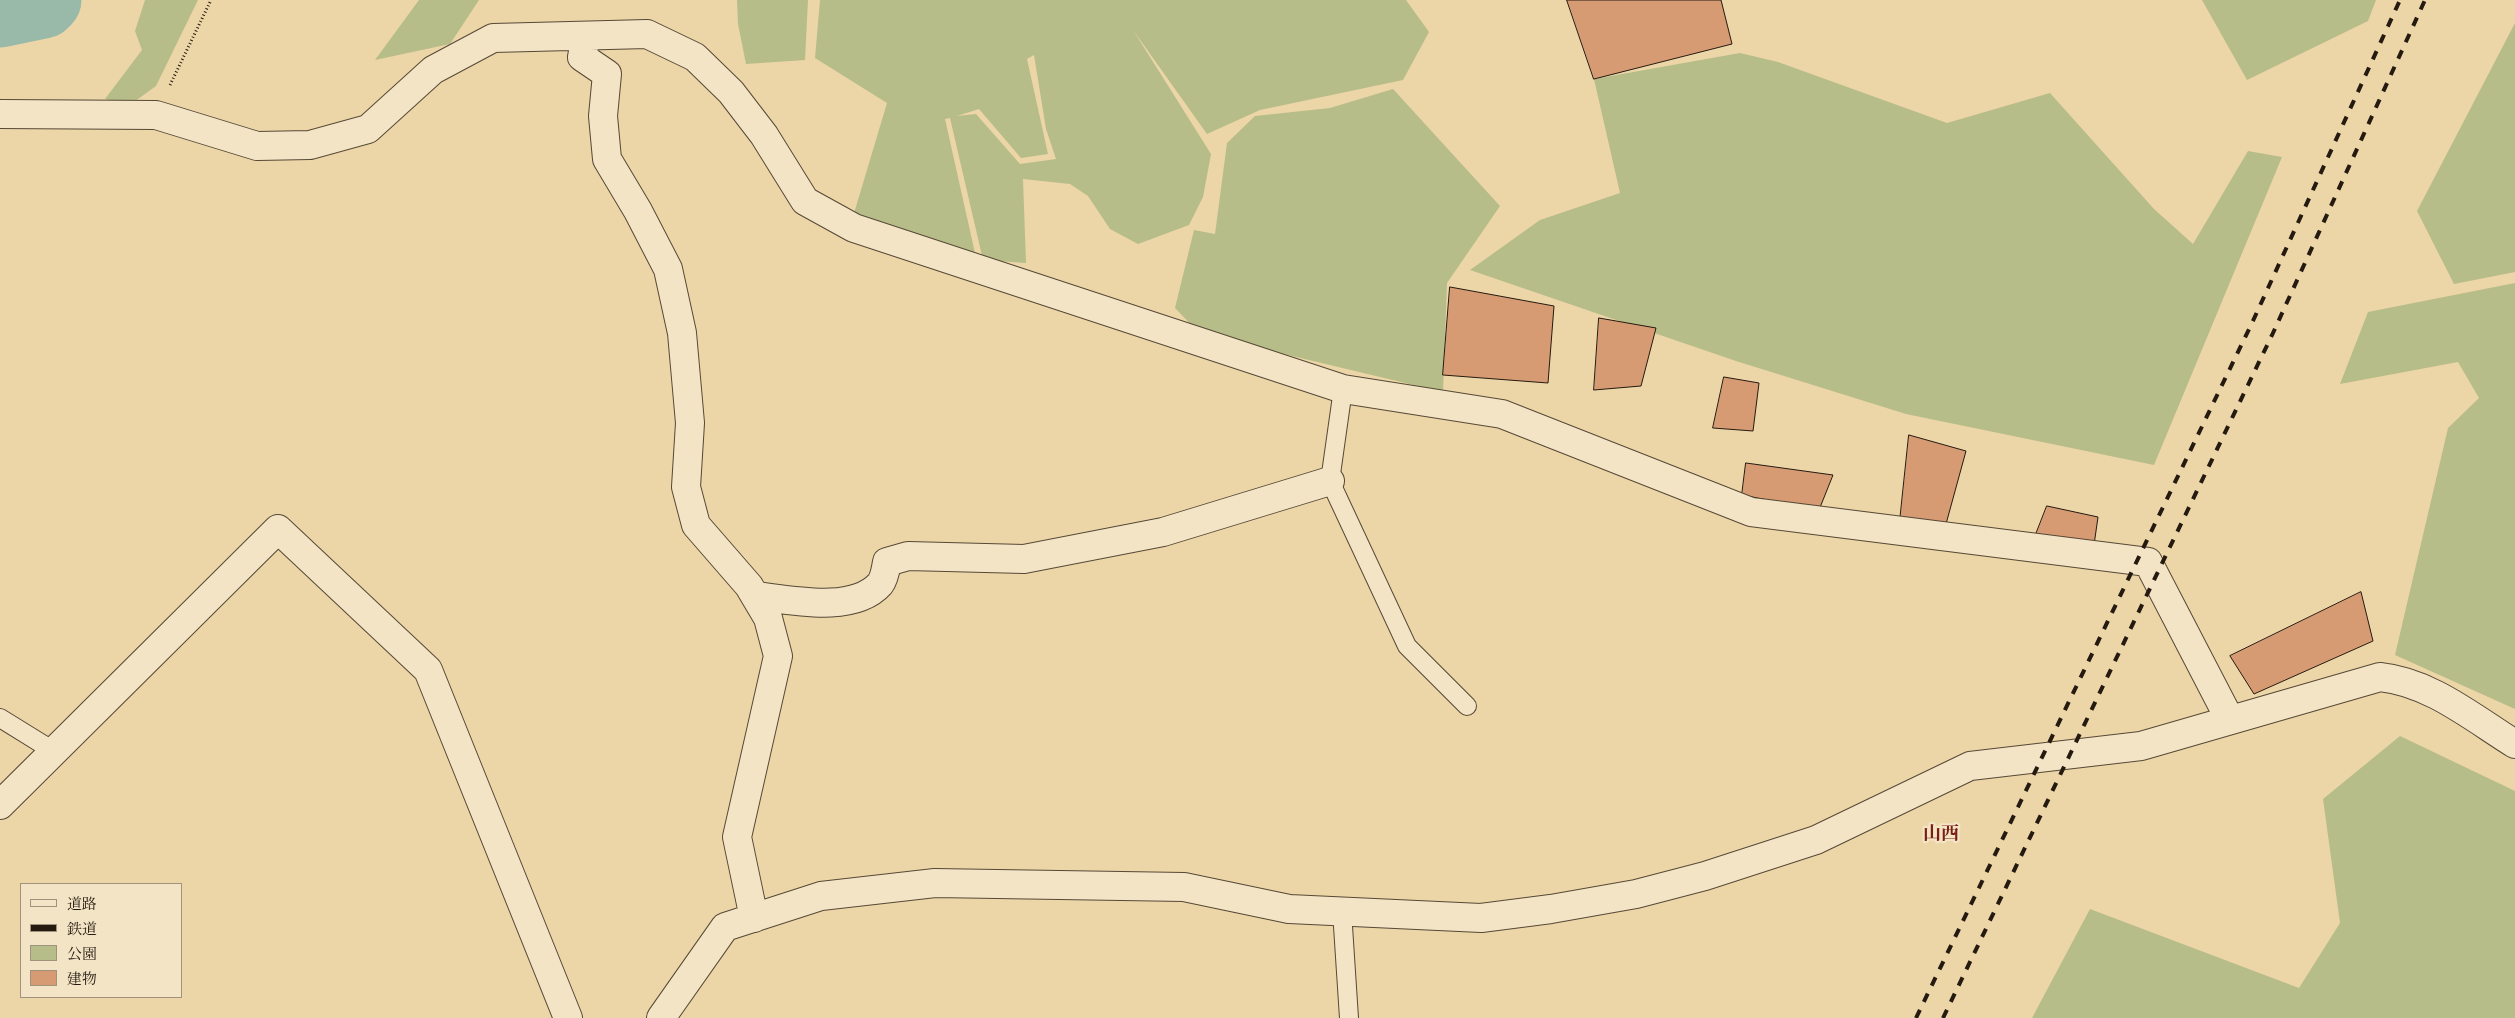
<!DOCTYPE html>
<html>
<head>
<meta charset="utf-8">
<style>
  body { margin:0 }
  #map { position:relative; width:2515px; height:1018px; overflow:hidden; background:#ecd5a7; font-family:"Gentium Book Plus","Noto Serif JP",serif }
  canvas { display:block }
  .legend { position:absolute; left:20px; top:883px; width:162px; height:115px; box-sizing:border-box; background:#f3e4c6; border:1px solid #a0937d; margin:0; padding:6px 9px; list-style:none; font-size:15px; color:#241a10 }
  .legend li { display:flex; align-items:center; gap:10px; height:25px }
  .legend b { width:25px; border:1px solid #a0937d }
</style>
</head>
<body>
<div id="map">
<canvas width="2515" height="1018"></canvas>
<ul class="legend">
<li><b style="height:6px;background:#f3e4c6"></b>道路</li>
<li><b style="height:6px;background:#241a10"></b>鉄道</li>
<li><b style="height:14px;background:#b7bd88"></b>公園</li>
<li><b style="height:14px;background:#d79b74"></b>建物</li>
</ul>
</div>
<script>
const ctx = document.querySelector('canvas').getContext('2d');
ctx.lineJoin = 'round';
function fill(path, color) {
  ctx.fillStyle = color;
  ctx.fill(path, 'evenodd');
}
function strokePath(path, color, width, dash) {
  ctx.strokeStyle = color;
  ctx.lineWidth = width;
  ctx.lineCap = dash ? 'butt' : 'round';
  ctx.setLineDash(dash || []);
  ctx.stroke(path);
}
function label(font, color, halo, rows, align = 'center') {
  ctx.font = font + ' "Gentium Book Plus","Noto Serif JP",serif';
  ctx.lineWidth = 4.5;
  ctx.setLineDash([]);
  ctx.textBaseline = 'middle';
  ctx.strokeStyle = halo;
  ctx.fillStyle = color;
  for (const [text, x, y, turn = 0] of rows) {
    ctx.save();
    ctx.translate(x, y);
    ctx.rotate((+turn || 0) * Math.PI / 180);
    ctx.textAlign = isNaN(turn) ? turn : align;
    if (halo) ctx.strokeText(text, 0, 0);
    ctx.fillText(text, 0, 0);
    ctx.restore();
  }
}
const green = new Path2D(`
  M145,0H198L156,86L131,104L105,99L142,50L135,31Z
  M419,0H479L450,44L375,60Z
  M737,0H808L805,60L746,64L738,24Z
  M820,0H1406L1429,32L1403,80L1260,110L1207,134L1133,30L1211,154L1203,197L1189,225L1138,244L1110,229L1088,196L1070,184L1023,179L1026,263L983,260L950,118L945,119L977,262L852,220L887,103L815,58ZM1034,55L1046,129L1056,159L1020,164L976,114L957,116L979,109L1021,158L1048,154L1027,59Z
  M2202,0H2376L2368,21L2247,80Z
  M2515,23V272L2454,284L2417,211Z
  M1740,53L1778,62L1947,123L2050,93L2154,209L2193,244L2248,151L2282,157L2154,465L1906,414L1736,361L1470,270L1540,220L1620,193L1594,79Z
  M1393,89L1500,206L1447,283L1443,392L1200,334L1175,308L1194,230L1215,234L1227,143L1255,116L1330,108Z
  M2515,283V709L2395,655L2448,428L2479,398L2458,362L2340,384L2368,312Z
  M2400,736L2515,791V1018H2032L2090,909L2299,988L2340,923L2323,799Z`);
const river = new Path2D(`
  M0,13L43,4L47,0`);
const building = new Path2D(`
  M1567,0H1721L1732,44L1594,79Z
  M1450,287L1554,306L1548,383L1443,375Z
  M1599,318L1656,328L1641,386L1594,390Z
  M1724,377L1759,383L1753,431L1713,428Z
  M1909,435L1966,451L1946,524L1900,521Z
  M1746,463L1833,475L1819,510L1742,495Z
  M2047,506L2098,517L2094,545L2031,547Z
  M2361,592L2373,641L2254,694L2230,656Z`);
const path = new Path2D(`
  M170,85L211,0`);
const lane = new Path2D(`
  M1343,389L1330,481L1407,646L1467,706
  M0,718L55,752
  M1342,911L1349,1018`);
const street = new Path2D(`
  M586,36L582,57L607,74L603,116L607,159L638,211L668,269L682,333L690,423L686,487L696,525L749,586L768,618L778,656L737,837L754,918
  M0,114L156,115L257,146L310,145L368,129L433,70L493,38L647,34L695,57L731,92L764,135L805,201L854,228L1343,389L1502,414L1751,512L2148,562L2230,720
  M755,596C791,600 853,614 880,584C884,579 886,568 887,562L908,556L1024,559L1163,532L1330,481
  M0,805L278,529L428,670L568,1018
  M661,1018L725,927L821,896L935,883L1184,887L1289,909L1481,918L1551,909L1636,894L1705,876L1816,840L1970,766L2141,746L2380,677C2430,682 2473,718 2515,744`);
const rail = new Path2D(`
  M1916,1018L2252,323L2400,0
  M1943,1018L2273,333L2425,0`);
const neighbourhoodNames = [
  ["山西",1941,834]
];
fill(green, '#b7bd88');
strokePath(river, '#99b9a9', 69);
fill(building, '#d79b74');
strokePath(building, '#241a10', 1);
strokePath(lane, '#564936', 20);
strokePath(street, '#564936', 30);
strokePath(path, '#241a10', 3, [1, 2.5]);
strokePath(lane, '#f3e4c6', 18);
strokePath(street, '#f3e4c6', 28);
strokePath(rail, '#241a10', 4, [9, 9]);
label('bold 18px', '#7a1f14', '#f3e4c6', neighbourhoodNames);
</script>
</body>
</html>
